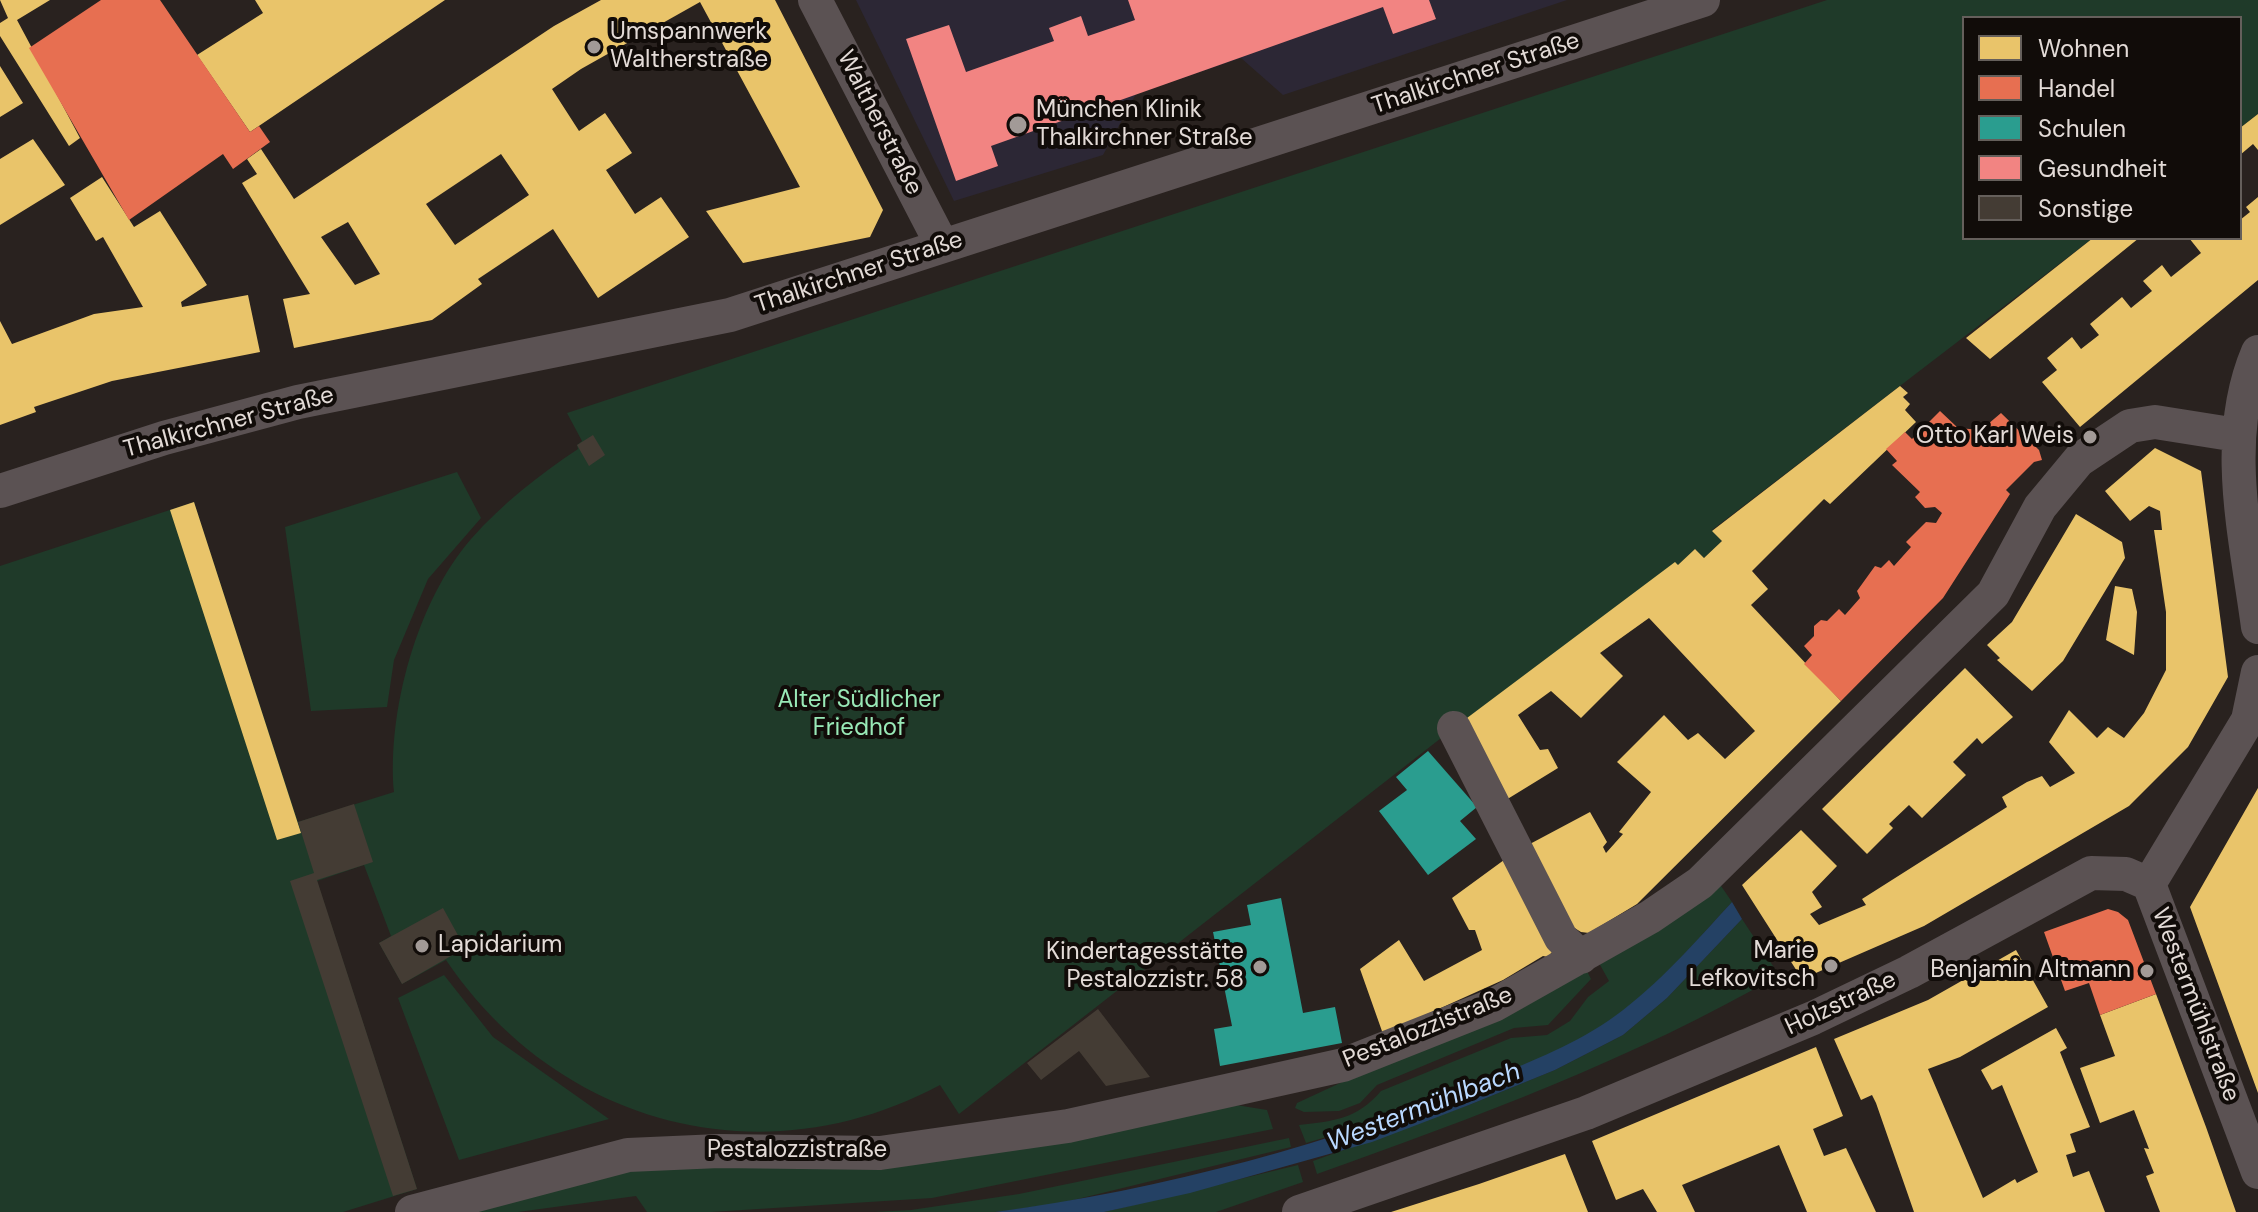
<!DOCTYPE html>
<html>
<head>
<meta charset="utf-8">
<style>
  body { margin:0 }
  #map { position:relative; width:2258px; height:1212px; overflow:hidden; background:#29221f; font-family:"DM Sans",sans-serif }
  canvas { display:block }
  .legend { position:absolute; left:1962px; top:16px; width:280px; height:224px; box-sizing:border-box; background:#110c09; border:2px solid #655f5b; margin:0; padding:10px 14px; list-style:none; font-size:24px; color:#e3dbd7 }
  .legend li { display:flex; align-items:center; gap:16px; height:40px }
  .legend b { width:40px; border:2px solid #655f5b }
</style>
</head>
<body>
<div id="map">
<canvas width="2258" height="1212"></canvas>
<ul class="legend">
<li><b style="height:22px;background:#e9c46a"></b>Wohnen</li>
<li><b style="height:22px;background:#e76f51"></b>Handel</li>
<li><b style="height:22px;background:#2a9d8f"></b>Schulen</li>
<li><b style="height:22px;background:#f28482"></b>Gesundheit</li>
<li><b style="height:22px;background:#443c34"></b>Sonstige</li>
</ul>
</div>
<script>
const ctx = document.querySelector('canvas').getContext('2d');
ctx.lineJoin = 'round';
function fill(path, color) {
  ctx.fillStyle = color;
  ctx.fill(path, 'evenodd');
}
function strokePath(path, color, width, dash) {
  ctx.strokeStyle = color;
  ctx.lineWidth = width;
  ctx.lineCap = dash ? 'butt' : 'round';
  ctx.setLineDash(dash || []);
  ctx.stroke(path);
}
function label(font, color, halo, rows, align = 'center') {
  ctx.font = font + ' "DM Sans",sans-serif';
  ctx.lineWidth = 8;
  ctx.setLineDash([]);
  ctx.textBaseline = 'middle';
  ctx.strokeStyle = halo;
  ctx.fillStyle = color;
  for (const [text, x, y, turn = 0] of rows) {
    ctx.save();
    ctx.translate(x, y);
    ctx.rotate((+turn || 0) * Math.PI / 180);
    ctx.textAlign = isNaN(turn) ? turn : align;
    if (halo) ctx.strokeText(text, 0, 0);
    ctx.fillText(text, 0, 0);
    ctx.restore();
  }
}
const medical = new Path2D(`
  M856,0H1567L1283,95L1241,58L1136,94L1103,155L954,201Z`);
const green = new Path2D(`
  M1827,0H2258V114L2240,128V18H1964V238H2093L1712,530L1722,541L1704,558L1695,549L1678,565L1454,728L959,1114L940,1085C763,1180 558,1126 446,960L402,984L379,943L391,936L364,865L317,881L417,1189L343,1212H0V566L194,502L298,822L394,792C387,712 417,601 471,539C503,503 539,475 578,449L577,445L582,441L567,413Z
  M457,472L481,518L428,579L394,660L387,707L311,711L285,527Z
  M1719,883L1732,902C1695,942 1659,985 1615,1017C1537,1073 1399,1116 1306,1143L1299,1125C1335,1121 1357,1119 1381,1091L1511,1038L1547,1035L1570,1021L1588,997L1609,981L1599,963Z
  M1742,919L1779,975C1634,1059 1474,1118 1317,1174L1313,1161L1469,1105L1555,1070L1623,1035L1667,998Z
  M1586,969L1591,979L1548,1025L1514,1028L1377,1085L1360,1103L1339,1111L1304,1112L1295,1108L1297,1103Z
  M444,975L493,1037L609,1119L459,1160L398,998Z
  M1236,1105L1267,1110L1273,1129L932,1198L711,1212H647L636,1196L518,1212H464L608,1173Z
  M1289,1138L1291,1147L1057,1204L995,1212H874L911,1210L1019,1194Z
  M1298,1165L1303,1182L1216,1212H1104Z`);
const water = new Path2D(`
  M1732,902L1742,919L1667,998L1623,1035L1555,1070L1469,1105L1372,1142L1190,1193L1104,1212H995C1161,1190 1337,1143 1491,1078C1532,1061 1578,1043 1615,1016C1659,984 1695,942 1732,902Z`);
const homes = new Path2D(`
  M0,0H50L17,20L80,138L69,146L0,36V23L8,18Z
  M255,0H445L250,132L197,55L263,13Z
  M601,0H775L883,210L870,237L743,263L706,211L800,187L700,2L581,69L552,89L579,131L605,113L632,153L606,170L635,214L661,197L689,237L598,298L553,229L478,279L482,284L432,320L294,348L283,299L310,294L242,183L257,174L247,159L261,149L294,199L554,26ZM501,154L529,195L455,245L426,204ZM348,222L380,274L355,285L321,237Z
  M0,66L23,103L0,117Z
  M2258,114V150L2253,144L2240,155V128Z
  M33,139L65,185L0,225V159Z
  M102,177L134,227L160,211L207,285L181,302L182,307L248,295L260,352L112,381L34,407L36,412L0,425V321L12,344L94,314L143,307L103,237L96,241L70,198Z
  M2258,197V280L2080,427L2042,382L2057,370L2047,358L2072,337L2081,349L2099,335L2090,324L2122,297L2131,308L2152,291L2143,281L2162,265L2171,277L2201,253L2189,238H2240V220L2250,212L2246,207Z
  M2093,238H2139L1990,359L1966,338Z
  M1900,386L1908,393L1903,397L1910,404L1905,410L1916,422L1830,504L1824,499L1752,571L1768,589L1751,605L1841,701L1637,904L1589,933L1581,932L1573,927L1528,845L1590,812L1607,842L1603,847L1606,853L1623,834L1619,832L1651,792L1617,762L1664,715L1688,740L1698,733L1725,759L1755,731L1649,618L1600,653L1623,676L1581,718L1551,691L1518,715L1540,750L1548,749L1558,768L1501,803L1459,724L1675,562L1678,565L1695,549L1704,558L1722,541L1712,531Z
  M2155,448L2201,471L2228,677L2188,747L2129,806L1924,926L1802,979L1742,885L1801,830L1837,866L1812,892L1822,907L1810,914L1819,925L1866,905L1862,899L2007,807L2002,797L2027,782L2042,776L2050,787L2075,773L2049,742L2069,710L2097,738L2108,727L2124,738L2144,713L2166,670V612L2154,530H2162L2160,511L2149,506L2130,521L2105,491Z
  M194,502L301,833L277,840L170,510Z
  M2076,514L2122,542L2125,558L2063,661L2032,691L1997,660L2000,658L1987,645L2012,622Z
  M2115,586L2132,589L2137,612L2134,655L2106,640Z
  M1965,668L2013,717L1982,744L1977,738L1953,762L1966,775L1922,818L1909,805L1889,824L1893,828L1867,854L1822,809Z
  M2258,788V1093L2190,907Z
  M1504,860L1556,947L1548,957L1543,956L1503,980L1383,1034L1360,969L1399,940L1424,981L1482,950L1475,930H1469L1452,898Z
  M2016,950L2048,1007L1960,1057L1928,1069L1983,1198L2015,1179L2017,1183L2038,1172L2002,1085L1992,1090L1981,1070L2056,1028L2067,1048L2060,1052L2090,1127L2070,1134L2076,1152L2066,1155L2073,1177L2089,1171L2105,1212H1914L1876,1103L1872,1095L1861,1100L1834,1039L1928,1000Z
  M2156,994L2206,1127L2236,1212H2160L2146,1176L2154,1173L2144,1148L2149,1149L2134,1110L2100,1123L2080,1068L2115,1056L2100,1015Z
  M1816,1047L1843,1116L1813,1129L1824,1156L1846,1148L1876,1212H1807L1779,1145L1682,1185L1695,1212H1657L1643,1189L1616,1200L1592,1141Z
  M1565,1154L1588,1212H1391L1479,1184Z`);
const shops = new Path2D(`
  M101,0H160L250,132L259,126L270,142L233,169L223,154L129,220L29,48Z
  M1940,411L1958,428L1981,430L2001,413L2039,450L2042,460L2034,462L2006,490L2010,494L1943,598L1841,701L1804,664L1812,655L1804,646L1814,636V626L1821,620L1827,621L1839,609L1845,615L1860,598L1857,591L1875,566L1881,568L1889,560L1894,566L1911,547L1906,542L1926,522L1936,523L1942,513L1935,507L1925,508L1915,497L1920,492L1892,465L1897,461L1886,449L1905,432L1912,439Z
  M2108,909L2118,912L2128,920L2156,994L2100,1015L2089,983L2065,991L2044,932Z`);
const schools = new Path2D(`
  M1428,751L1477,807L1460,821L1476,839L1428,875L1379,811L1407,790L1396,777Z
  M1281,898L1303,1013L1335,1007L1342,1043L1220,1066L1214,1029L1232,1026L1213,932L1251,925L1247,905Z`);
const health = new Path2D(`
  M1128,0H1429L1436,19L1393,34L1383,7L991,146L998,166L956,181L906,39L949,25L966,72L1054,41L1049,28L1081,16L1088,36L1135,20Z`);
const building = new Path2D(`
  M593,435L605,455L589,466L577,445Z
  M354,804L373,862L317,880L417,1189L393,1196L290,881L314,873L298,822Z
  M443,908L465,948L402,984L379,943Z
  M1098,1009L1150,1077L1106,1086L1079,1051L1041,1080L1027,1063Z`);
const minor = new Path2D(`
  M815,0L942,245
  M2258,352C2221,439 2246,536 2258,627
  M0,491L164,438L298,402L730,315L1703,0
  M1454,728L1561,938L1581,957
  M2149,884L2258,1172
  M2149,884L2248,720L2258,672
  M412,1212L628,1155L719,1151L880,1153L1068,1126L1343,1065L1494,1005L1650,917L1700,883L1993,594L2040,507L2079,460L2130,426L2155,422L2237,435
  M1299,1212L1586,1113L1813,1018L1909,972L2091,873L2126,874L2149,884`);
const markers = [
  [594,47,8,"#a29a97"],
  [1018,125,10,"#a29a97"],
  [2090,437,8,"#a29a97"],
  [422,946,8,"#a29a97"],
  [1831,966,8,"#a29a97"],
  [1260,967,8,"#a29a97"],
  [2147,971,8,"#a29a97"]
];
const poiNames = [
  ["Umspannwerk",610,33,"left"],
  ["Waltherstraße",610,61,"left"],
  ["München Klinik",1036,111,"left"],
  ["Thalkirchner Straße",1036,139,"left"],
  ["Otto Karl Weis",2074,437],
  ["Lapidarium",438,946,"left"],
  ["Marie",1815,952],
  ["Lefkovitsch",1815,980],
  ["Kindertagesstätte",1244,953],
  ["Pestalozzistr. 58",1244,981],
  ["Benjamin Altmann",2131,971]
];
const streetNames = [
  ["Thalkirchner Straße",1476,74,-18],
  ["Waltherstraße",879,123,63],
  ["Thalkirchner Straße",859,273,-18],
  ["Thalkirchner Straße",229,423,-15],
  ["Holzstraße",1841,1004,-25],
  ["Westermühlstraße",2195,1005,69],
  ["Pestalozzistraße",1428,1028,-22],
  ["Pestalozzistraße",797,1151]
];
const parkNames = [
  ["Alter Südlicher",859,701],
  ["Friedhof",859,729]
];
const waterNames = [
  ["Westermühlbach",1424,1108,-21]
];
fill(medical, '#2c2735');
fill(green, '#1f3a29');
fill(water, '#244164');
fill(homes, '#e9c46a');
fill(shops, '#e76f51');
fill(schools, '#2a9d8f');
fill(health, '#f28482');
fill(building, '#443c34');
strokePath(minor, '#5b5253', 34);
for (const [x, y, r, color] of markers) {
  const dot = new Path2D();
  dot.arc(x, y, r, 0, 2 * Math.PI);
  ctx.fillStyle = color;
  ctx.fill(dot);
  strokePath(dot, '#110c09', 3);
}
label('24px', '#e3dbd7', '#110c09', poiNames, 'right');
label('24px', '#e3dbd7', '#110c09', streetNames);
label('24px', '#99e9b7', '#110c09', parkNames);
label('italic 26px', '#b9d8ff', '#110c09', waterNames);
</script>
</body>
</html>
